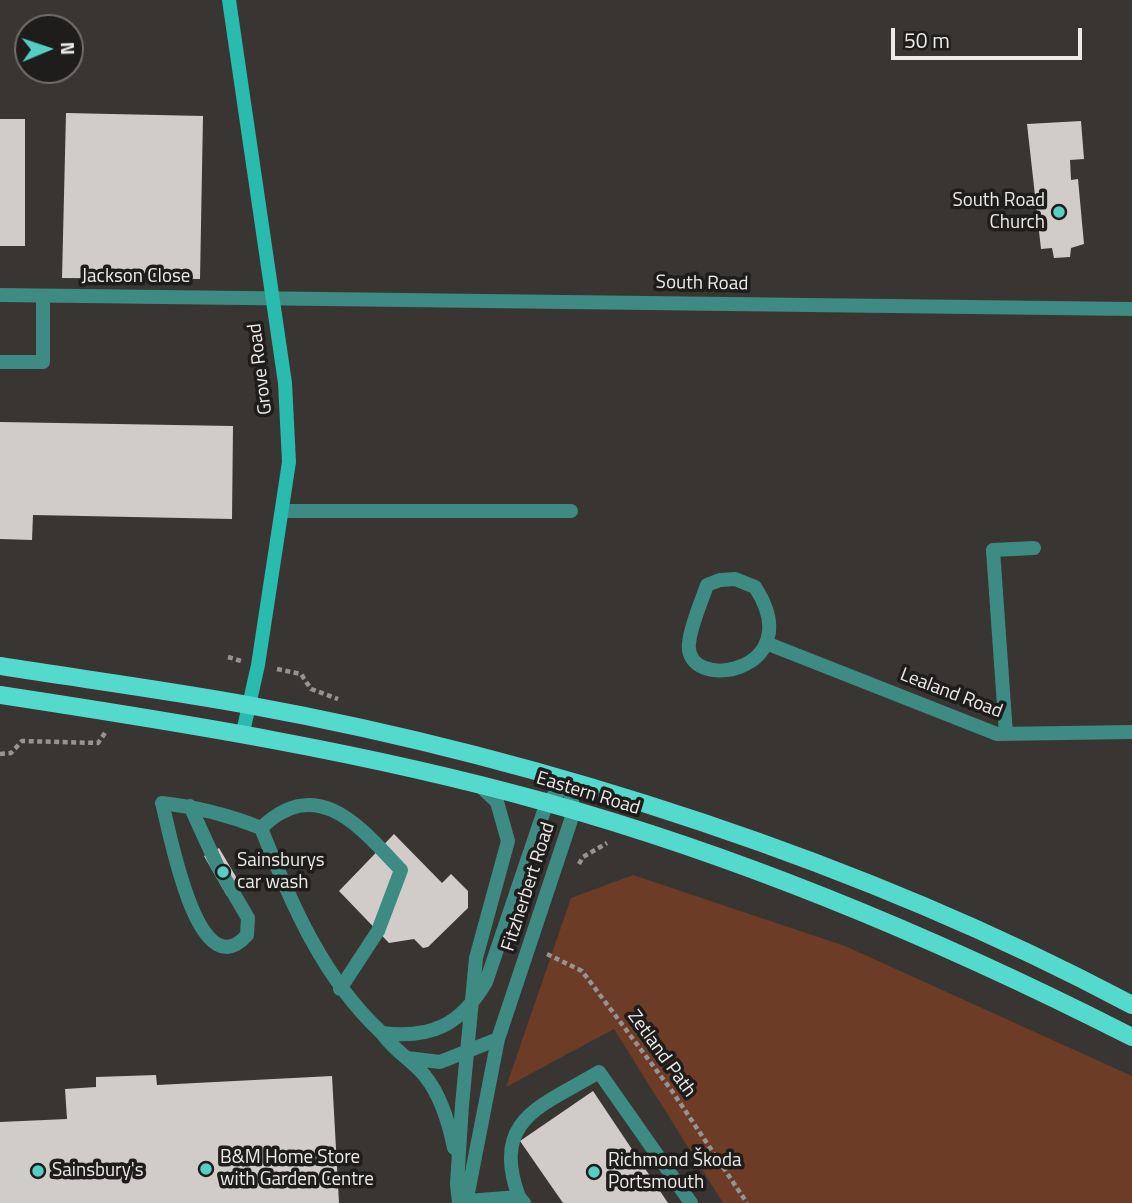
<!DOCTYPE html>
<html>
<head>
<meta charset="utf-8">
<style>
  body { margin:0 }
  #map { position:relative; width:1132px; height:1203px; overflow:hidden; background:#383533; font-family:"Titillium Web",sans-serif }
  canvas { display:block }
  .north { position:absolute; left:14px; top:14px; width:70px; height:70px; box-sizing:border-box; background:#1e1d1c; border:2px solid #716f6e; border-radius:50%; rotate:88deg; font-size:19px; font-weight:700; line-height:28px; text-align:center; color:#edebe9 }
  .north::after { content:''; display:block; margin:auto; width:24px; height:32px; background:#57cec2; clip-path:polygon(50% 0,100% 100%,50% 72%,0 100%) }
  .scale { position:absolute; left:891px; top:28px; width:191px; height:32px; box-sizing:border-box; border:4px solid #edebe9; border-top:0; padding-left:9px; font-size:21px; line-height:24px; white-space:nowrap; color:#edebe9; -webkit-text-stroke:5px #1e1d1c; paint-order:stroke }
</style>
</head>
<body>
<div id="map">
<canvas width="1132" height="1203"></canvas>
<div class="north">N</div>
<div class="scale">50 m</div>
</div>
<script>
const ctx = document.querySelector('canvas').getContext('2d');
ctx.lineJoin = 'round';
function fill(path, color) {
  ctx.fillStyle = color;
  ctx.fill(path, 'evenodd');
}
function strokePath(path, color, width, dash) {
  ctx.strokeStyle = color;
  ctx.lineWidth = width;
  ctx.lineCap = dash ? 'butt' : 'round';
  ctx.setLineDash(dash || []);
  ctx.stroke(path);
}
function label(font, color, halo, rows, align = 'center') {
  ctx.font = font + ' "Titillium Web",sans-serif';
  ctx.lineWidth = 7;
  ctx.setLineDash([]);
  ctx.textBaseline = 'middle';
  ctx.strokeStyle = halo;
  ctx.fillStyle = color;
  for (const [text, x, y, turn = 0] of rows) {
    ctx.save();
    ctx.translate(x, y);
    ctx.rotate((+turn || 0) * Math.PI / 180);
    ctx.textAlign = isNaN(turn) ? turn : align;
    if (halo) ctx.strokeText(text, 0, 0);
    ctx.fillText(text, 0, 0);
    ctx.restore();
  }
}
const green = new Path2D(`
  M633,875L845,946L1132,1076V1203H723L614,1029L506,1087L571,898Z`);
const building = new Path2D(`
  M66,113L203,116L200,279L62,278Z
  M0,119H25V246H0Z
  M1081,121L1084,159L1070,160L1071,180L1078,179L1084,244L1071,248L1070,257L1054,258L1052,248L1041,249L1027,124Z
  M0,422L233,426L232,519L33,515L32,540L0,539Z
  M394,834L442,883L451,874L468,891V908L428,947L423,948L414,939L389,943L339,891Z
  M219,848L242,887L227,896L204,856Z
  M156,1075L157,1085L332,1076L339,1203H0V1122L67,1119L65,1089L96,1087V1077Z
  M593,1091L668,1203H563L520,1141Z`);
const path = new Path2D(`
  M228,657L241,661
  M277,669L301,674L311,689L338,699
  M0,754L11,753L22,741L98,743L105,733
  M579,864L583,857L607,843
  M547,954L582,971L672,1091L747,1203`);
const lane = new Path2D(`
  M0,362H43V296
  M283,511H571
  M190,806L217,865L248,918L247,935C197,992 169,827 162,803C197,807 229,815 261,828C290,901 323,979 382,1033
  M261,828C318,773 361,828 401,870L378,931L340,989
  M519,1197C490,1119 542,1106 599,1072L691,1203
  M467,1201L519,1197L524,1203`);
const street = new Path2D(`
  M0,295L1132,309
  M735,579L755,587C811,673 683,694 689,643C691,624 701,603 707,585L720,580Z
  M766,643L997,734L1132,732
  M1006,734L993,550L1034,548
  M382,1033C431,1039 461,1025 486,982L547,802L568,783L574,811L498,1039L466,1203
  M382,1033C394,1051 412,1060 425,1076C441,1096 449,1123 454,1148
  M407,1058L440,1062L498,1039
  M459,1203L457,1184L462,1105L476,958L508,841L497,802L481,787`);
const secondary = new Path2D(`
  M229,0L285,383L289,462L258,665L243,732`);
const primary = new Path2D(`
  M0,666C82,679 166,690 248,705C545,759 865,863 1132,1005
  M0,695C183,723 366,752 545,802C747,858 945,942 1132,1037`);
const markers = [
  [1059,212,7,"#57cec2"],
  [223,872,7,"#57cec2"],
  [206,1169,7,"#57cec2"],
  [38,1171,7,"#57cec2"],
  [594,1172,7,"#57cec2"]
];
const poiNames = [
  ["South Road",1045,201,"right"],
  ["Church",1045,223,"right"],
  ["Sainsburys",237,861],
  ["car wash",237,883],
  ["B&M Home Store",220,1158],
  ["with Garden Centre",220,1180],
  ["Richmond Škoda",608,1161],
  ["Portsmouth",608,1183],
  ["Sainsbury's",52,1171]
];
const streetNames = [
  ["Jackson Close",136,277],
  ["South Road",702,284,1],
  ["Grove Road",261,369,-97],
  ["Lealand Road",951,694,21],
  ["Eastern Road",588,794,17],
  ["Fitzherbert Road",529,887,-72],
  ["Zetland Path",661,1054,54]
];
fill(green, '#6c3c26');
fill(building, '#d1ccca');
strokePath(path, '#969391', 4.5, [5, 3.5]);
strokePath(lane, '#3d8b83', 14);
strokePath(street, '#3d8b83', 14);
strokePath(secondary, '#28bbae', 14);
strokePath(primary, '#54dacd', 18);
for (const [x, y, r, color] of markers) {
  const dot = new Path2D();
  dot.arc(x, y, r, 0, 2 * Math.PI);
  ctx.fillStyle = color;
  ctx.fill(dot);
  strokePath(dot, '#1e1d1c', 2.5);
}
label('19px', '#edebe9', '#1e1d1c', poiNames, 'left');
label('19px', '#edebe9', '#1e1d1c', streetNames);
</script>
</body>
</html>
